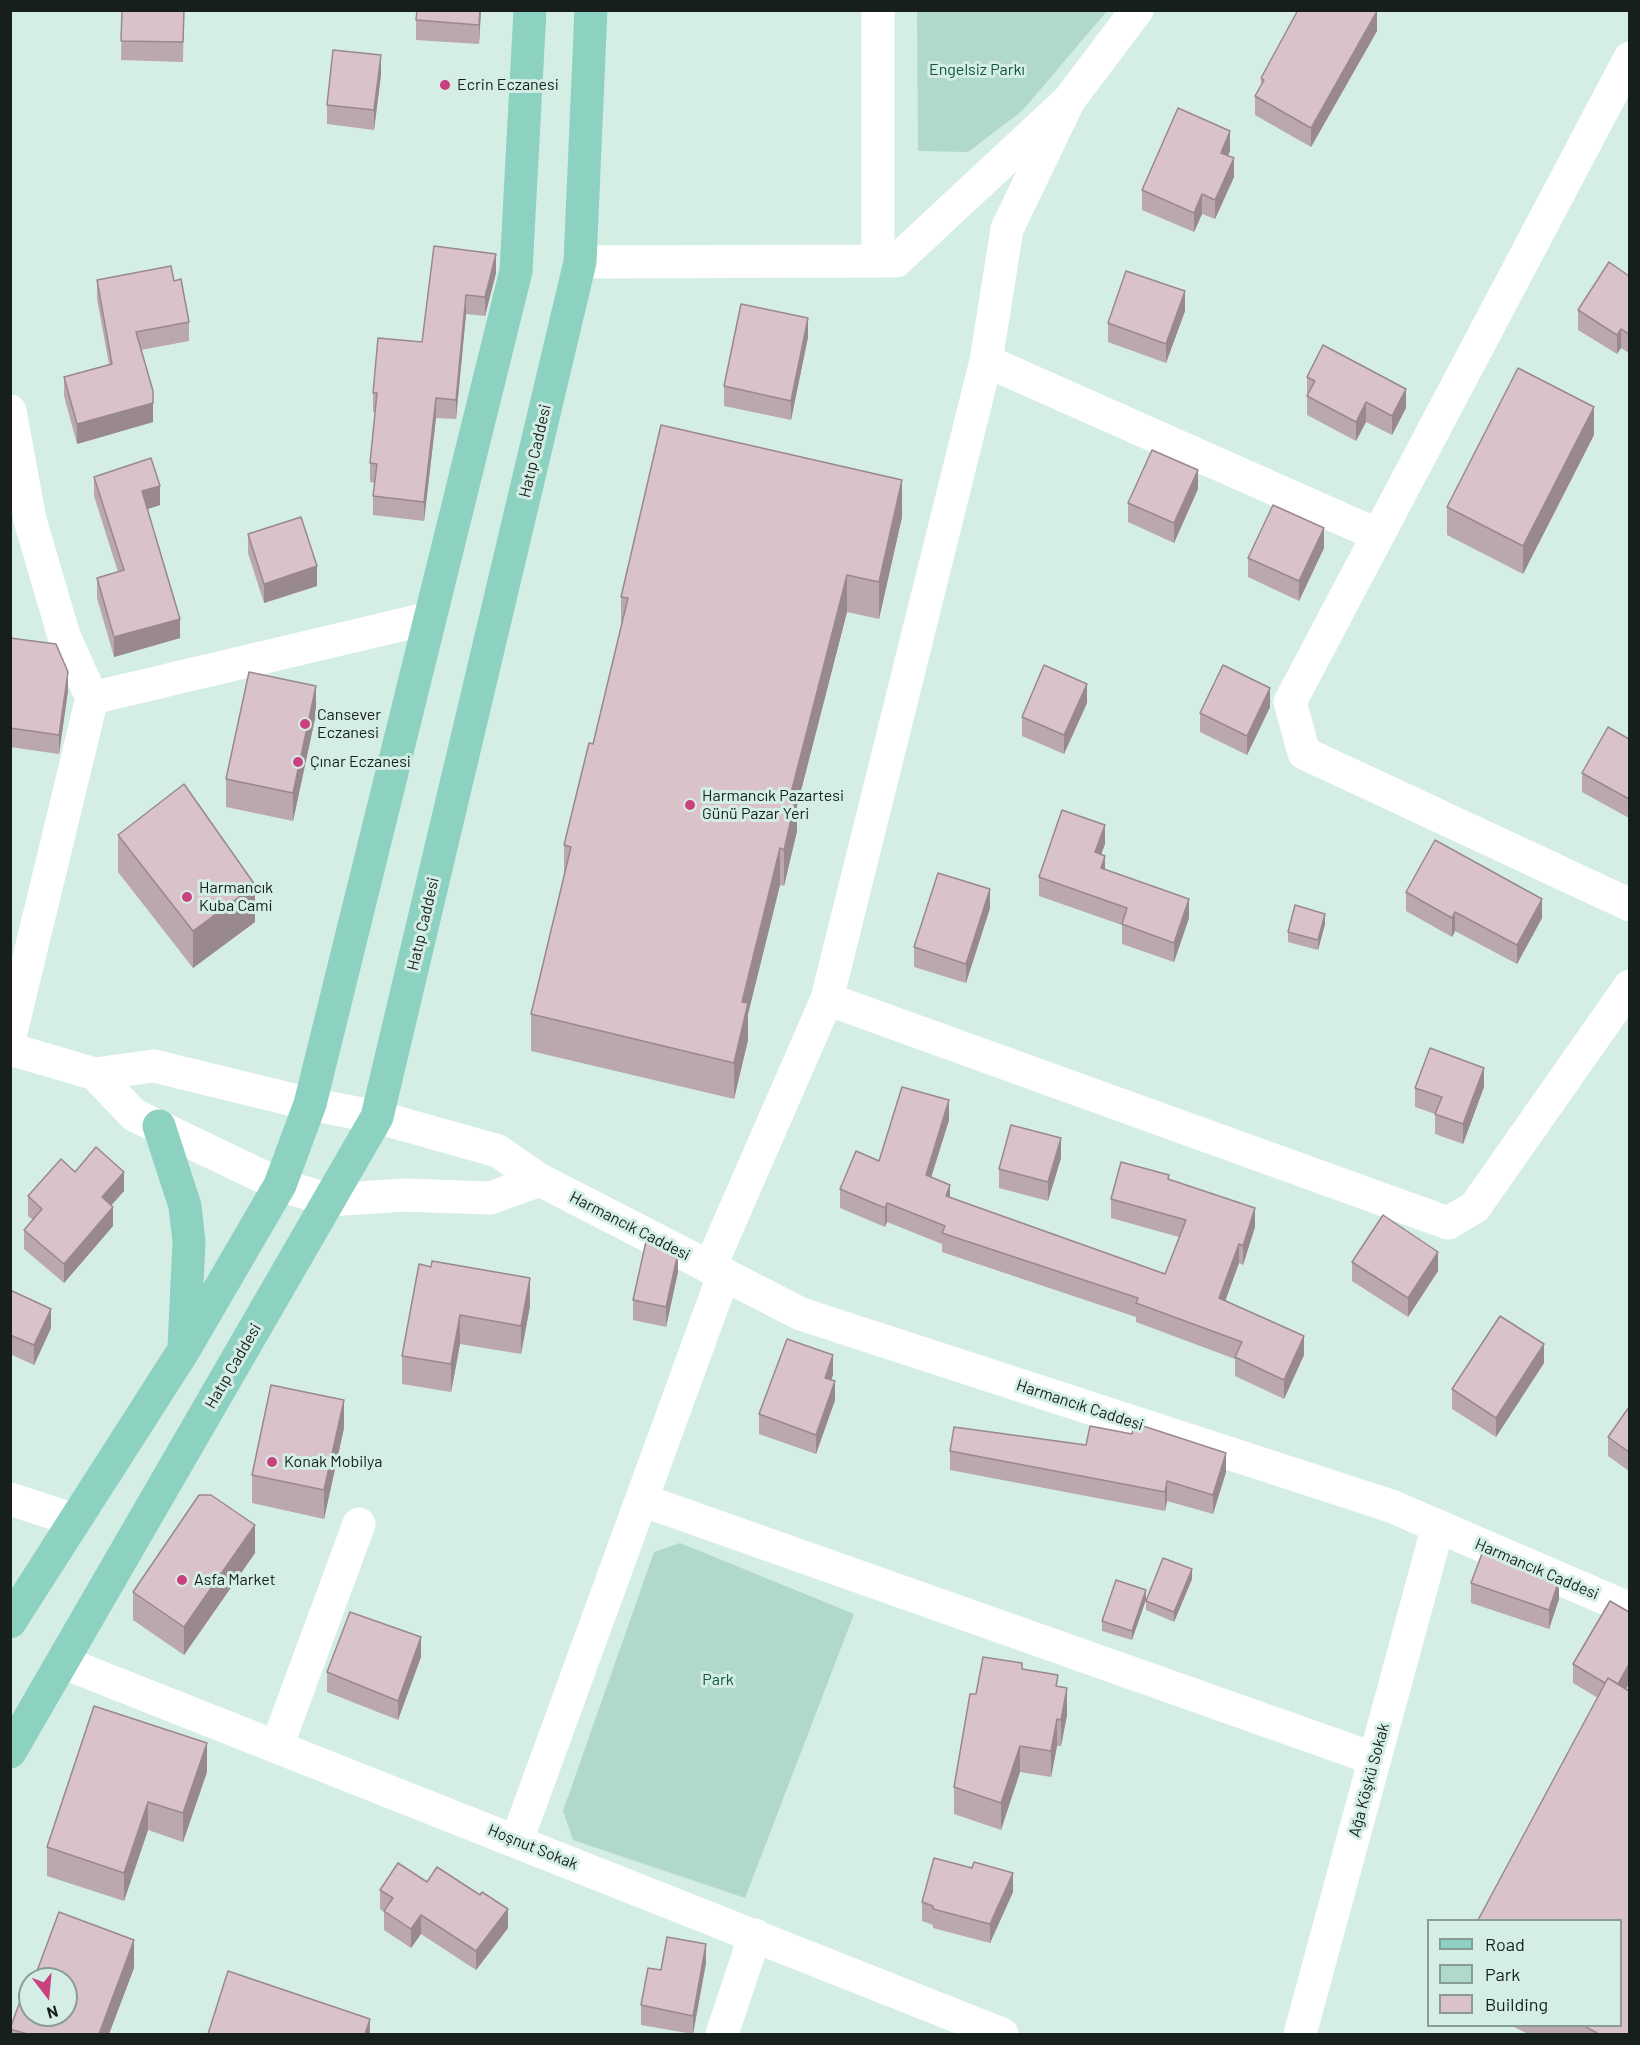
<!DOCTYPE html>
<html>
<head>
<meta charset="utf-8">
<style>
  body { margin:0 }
  #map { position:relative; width:1640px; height:2045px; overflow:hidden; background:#d5eee5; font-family:Barlow,sans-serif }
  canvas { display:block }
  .frame { position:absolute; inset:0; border:12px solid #161f1c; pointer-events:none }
  .legend { position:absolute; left:1427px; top:1919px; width:195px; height:108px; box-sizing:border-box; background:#d5eee5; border:2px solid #899b95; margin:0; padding:8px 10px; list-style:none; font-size:18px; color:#161f1c }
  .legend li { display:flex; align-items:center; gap:12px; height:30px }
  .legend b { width:30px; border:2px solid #899b95 }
  .north { position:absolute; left:18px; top:1967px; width:60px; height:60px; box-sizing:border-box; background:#d5eee5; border:2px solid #899b95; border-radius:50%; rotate:164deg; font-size:16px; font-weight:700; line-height:24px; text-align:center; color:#161f1c }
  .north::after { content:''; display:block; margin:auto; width:21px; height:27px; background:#c9417e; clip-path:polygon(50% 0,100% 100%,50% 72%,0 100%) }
</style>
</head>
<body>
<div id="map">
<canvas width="1640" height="2045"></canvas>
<div class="frame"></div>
<ul class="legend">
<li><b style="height:8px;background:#8dd1c0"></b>Road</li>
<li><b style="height:16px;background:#b0d8cb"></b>Park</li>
<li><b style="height:16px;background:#dac2ca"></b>Building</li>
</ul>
<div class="north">N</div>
</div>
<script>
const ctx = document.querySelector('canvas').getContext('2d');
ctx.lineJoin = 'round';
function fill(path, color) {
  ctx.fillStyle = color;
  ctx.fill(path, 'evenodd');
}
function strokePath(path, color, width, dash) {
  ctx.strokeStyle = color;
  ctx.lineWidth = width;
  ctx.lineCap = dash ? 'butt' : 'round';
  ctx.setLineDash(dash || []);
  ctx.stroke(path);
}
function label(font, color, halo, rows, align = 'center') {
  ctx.font = font + ' Barlow,sans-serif';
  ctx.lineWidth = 6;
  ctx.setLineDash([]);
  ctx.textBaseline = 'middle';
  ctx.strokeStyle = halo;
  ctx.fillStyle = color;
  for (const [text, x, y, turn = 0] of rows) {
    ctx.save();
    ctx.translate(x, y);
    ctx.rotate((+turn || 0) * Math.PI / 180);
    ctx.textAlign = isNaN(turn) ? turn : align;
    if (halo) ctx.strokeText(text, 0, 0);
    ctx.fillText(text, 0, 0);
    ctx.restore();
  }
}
const green = new Path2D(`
  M917,11V10L1107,11L1022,111L968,152L918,151Z
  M680,1543L854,1614L745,1898L573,1840L563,1811L654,1552Z`);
const minor = new Path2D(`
  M1630,58L1290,702L1304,753L1630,905
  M878,261V10
  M580,262L896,261L1069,100L1137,10
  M986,361L1378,535
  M10,411L30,520L64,636L92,698
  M827,999L1448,1223L1475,1207L1630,986
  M10,1036L92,698L430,618
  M10,1049L95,1074L154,1066L310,1104L377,1117L498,1151L540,1180L801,1314L1391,1506L1630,1609
  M95,1074L134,1115L280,1185L329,1200L404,1195L490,1198L540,1180
  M710,1267L827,999L986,361L1007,229L1069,100
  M10,1499L75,1520
  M642,1500L1375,1759
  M62,1662L1002,2034
  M277,1746L359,1524
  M517,1840L724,1274
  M722,2034L755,1935
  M1300,2034L1438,1526`);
const major = new Path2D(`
  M159,1126L185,1206L189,1242L184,1347
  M10,1622L184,1350L280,1185L310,1104L516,271L530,10
  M10,1752L377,1117L580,262L591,10`);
const wall = new Path2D(`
  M122,10H184L183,62L121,60Z
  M481,10L479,44L416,40V20Z
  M1377,31L1311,147L1255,115V96L1261,85V78Z
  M381,75L374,130L327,124V105Z
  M1230,151L1228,156L1234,177L1215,219L1202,214L1194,232L1142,210V190Z
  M434,246L496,273L485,316L466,314L456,419L436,418L424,521L373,515V496L375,483L370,482V463L375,412H373V393L422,342Z
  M1629,276V353L1621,348L1617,354L1578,330V310Z
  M97,280L174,281L189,322V341L141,350L153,422L77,444L64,396V377L109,364L97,299Z
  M1185,311L1166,363L1108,342V323Z
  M808,337L791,420L724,406V386Z
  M1307,377L1406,408L1392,435L1366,422L1356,441L1307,415Z
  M1594,435L1523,574L1447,535V507Z
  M94,477L160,505L147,509L180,638L114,657L97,598V578L118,572L94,496Z
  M1198,489L1174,543L1128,522V503Z
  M902,517L879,619L847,612L797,806V831L784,886L780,885L748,1014V1040L734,1099L531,1051V1014L564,878V845L593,744L621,627V597Z
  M248,534L317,586L264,603L248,553Z
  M1324,548L1299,601L1248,577V558Z
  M10,638L68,691L59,754L10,747Z
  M1087,703L1064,754L1022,736V717Z
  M1270,707L1247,755L1200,732V713Z
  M316,714L293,821L226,807V779Z
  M1629,739V818L1582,792V773Z
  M118,835L255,922L193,968L118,872Z
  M1105,844L1101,854L1105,870L1189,918L1174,962L1122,944V925L1039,896V877Z
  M1406,892L1542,918L1517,964L1455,931L1452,937L1406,911Z
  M990,908L966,983L914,967V947Z
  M1325,924L1318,950L1288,942V932Z
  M1484,1087L1463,1144L1435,1134V1114L1415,1107V1088Z
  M949,1120L931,1177L950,1197L1165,1274L1179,1237L1111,1218V1199L1169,1179L1255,1227L1243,1265L1239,1263L1225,1301L1304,1355L1284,1399L1235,1376V1359L1136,1322V1317L942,1252V1244L887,1222L885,1227L840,1208V1189L879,1161Z
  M1061,1158L1048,1201L999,1188V1169Z
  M75,1172L124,1191L111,1205L113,1226L64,1283L24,1249V1230L33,1220L28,1216V1196Z
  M1352,1262L1438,1271L1408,1317L1352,1281Z
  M419,1264L530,1306L521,1354L460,1344L451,1392L402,1384V1356Z
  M678,1272L666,1327L633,1320V1300Z
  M10,1290L51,1328L34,1365L10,1354Z
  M1544,1363L1496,1437L1452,1409V1389Z
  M833,1375L831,1380L835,1400L816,1454L759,1434V1414Z
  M1629,1407V1471L1608,1456V1437Z
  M344,1428L324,1519L252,1503V1475Z
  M950,1451L1226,1472L1213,1514L1167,1501L1165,1511L950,1470Z
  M255,1553L184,1655L133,1620V1592Z
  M1192,1579L1174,1622L1146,1610V1601Z
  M1471,1583L1559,1599L1549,1629L1471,1603Z
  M1146,1590L1132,1640L1102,1631V1621Z
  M1629,1612V1684L1626,1689L1629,2034H1528L1510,2025H1620L1598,1698L1573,1683V1664Z
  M421,1657L398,1720L327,1692V1672Z
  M1022,1669L1058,1686L1067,1715L1061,1746H1057L1051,1777L1020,1772L1001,1830L954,1814V1787L976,1694Z
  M207,1772L183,1842L148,1830L124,1901L47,1876V1847Z
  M427,1882L508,1928L476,1970L421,1934L411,1948L384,1930V1912L380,1909V1890Z
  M1013,1892L990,1943L933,1928V1925L922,1921V1902Z
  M706,1963L693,2034L641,2025V2005L661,1970Z
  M134,1968L109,2034H10V2028L28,1995Z`);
const shadedWall = new Path2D(`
  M480,10H481L479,44V25Z
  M1377,11V31L1311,147V128Z
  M381,55V75L374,130V110Z
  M1230,131V151L1221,172V153Z
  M1234,158V177L1215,219V200Z
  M1202,194V214L1194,232V213Z
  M496,254V273L485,316V297Z
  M1185,291V311L1166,363V344Z
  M466,295V314L456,419V400Z
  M808,318V337L791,420V401Z
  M1621,329V348L1617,354V335Z
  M1406,389V408L1392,435V416Z
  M436,398V418L424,521V502Z
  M1366,402V422L1356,441V422Z
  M153,403V422L77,444V424Z
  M1594,407V435L1523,574V546Z
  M1198,470V489L1174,543V523Z
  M902,480V517L879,619V582Z
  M160,486V505L142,511V491Z
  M1324,528V548L1299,601V581Z
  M317,566V586L264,603V584Z
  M847,575V612L797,806V831L784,886V850L791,793Z
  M180,619V638L114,657V637Z
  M68,672V691L59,754V735Z
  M1087,684V703L1064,754V735Z
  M316,686V714L293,821V793Z
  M1270,688V707L1247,755V736Z
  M1105,825V844L1095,871V852Z
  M780,848V885L748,1014V1040L734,1099V1063L742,1002Z
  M1105,856V875L1101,868Z
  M255,885V922L193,968V931Z
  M990,889V908L966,983V964Z
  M1189,899V918L1174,962V943Z
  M1542,899V918L1517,964V945Z
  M1455,912V931L1452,937V918Z
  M1325,914V924L1318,950V940Z
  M1484,1068V1087L1463,1144V1124Z
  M949,1100V1120L926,1194V1175Z
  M1061,1138V1158L1048,1201V1182Z
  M124,1172V1191L102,1216V1197Z
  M950,1185V1204L946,1196Z
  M887,1203V1222L885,1227V1208Z
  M113,1207V1226L64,1283V1264Z
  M1255,1208V1227L1243,1265V1246Z
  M1239,1244V1263L1219,1318V1298Z
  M1438,1252V1271L1408,1317V1298Z
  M678,1253V1272L666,1327V1307Z
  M530,1278V1306L521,1354V1326Z
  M51,1309V1328L34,1365V1345Z
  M460,1315V1344L451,1392V1364Z
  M1304,1336V1355L1284,1399V1380Z
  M1544,1344V1363L1496,1437V1418Z
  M833,1355V1375L825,1397V1378Z
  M835,1381V1400L816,1454V1435Z
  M344,1400V1428L324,1519V1490Z
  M1226,1453V1472L1213,1514V1495Z
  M1167,1481V1501L1165,1511V1492Z
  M255,1525V1553L184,1655V1627Z
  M1192,1569V1579L1174,1622V1612Z
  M1559,1580V1599L1549,1629V1610Z
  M1146,1590V1600L1132,1640V1631Z
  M421,1637V1657L398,1720V1701Z
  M1629,1664V1684L1615,1708V1689Z
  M1067,1688V1715L1061,1746V1720Z
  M1057,1719V1746L1051,1777V1751Z
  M207,1743V1772L183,1842V1813Z
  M1020,1746V1772L1001,1830V1803Z
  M148,1802V1830L124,1901V1873Z
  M1013,1873V1892L990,1943V1924Z
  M508,1909V1928L476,1970V1951Z
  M421,1915V1934L411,1948V1929Z
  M134,1940V1968L109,2034H99Z
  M706,1944V1963L693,2034V2016Z
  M370,2019V2034H365Z`);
const building = new Path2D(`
  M122,10H184L183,42L121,41Z
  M417,10H480L479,25L416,20Z
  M1298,10H1375L1377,11L1311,128L1255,96L1264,80L1261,78Z
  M333,50L381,55L374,110L327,105Z
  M1178,108L1230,131L1221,153L1234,158L1215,200L1202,194L1194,213L1142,190Z
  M434,246L496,254L485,297L466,295L456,400L436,398L424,502L373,496L377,464L370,463L377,393H373L378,338L422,342Z
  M1609,262L1629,276V334L1621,329L1617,335L1578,310Z
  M171,266L174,281L181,279L189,322L136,332L153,391V403L77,424L64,377L112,364L97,280Z
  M1126,271L1185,291L1166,344L1108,323Z
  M741,304L808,318L791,401L724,386Z
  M1323,345L1406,389L1392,416L1366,402L1356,422L1307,396L1315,381L1307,377Z
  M1518,368L1594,407L1523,546L1447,507Z
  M661,425L902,480L879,582L847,575L791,793L797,794L784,850L780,848L742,1002L748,1003L734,1063L531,1014L571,847L564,845L589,743L593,744L628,598L621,597Z
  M1152,450L1198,470L1174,523L1128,503Z
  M151,458L160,486L142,491L180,619L114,637L97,578L124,570L94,477Z
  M1273,505L1324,528L1299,581L1248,558Z
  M301,517L317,566L264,584L248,534Z
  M10,638L56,644L68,672L59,735L10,728Z
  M1044,665L1087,684L1064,735L1022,717Z
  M1223,665L1270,688L1247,736L1200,713Z
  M249,672L316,686L293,793L226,779Z
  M1608,727L1629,739V799L1582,773Z
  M184,784L255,885L193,931L118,835Z
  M1062,810L1105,825L1095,852L1105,856L1101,868L1189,899L1174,943L1122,924L1127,908L1039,877Z
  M1435,840L1542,899L1517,945L1455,912L1452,918L1406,892Z
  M938,873L990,889L966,964L914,947Z
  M1295,905L1325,914L1318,940L1288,932Z
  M1430,1048L1484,1068L1463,1124L1435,1114L1442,1097L1415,1088Z
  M902,1087L949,1100L926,1175L950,1185L946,1196L1165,1274L1186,1220L1111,1199L1121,1162L1169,1175L1168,1179L1255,1208L1243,1246L1239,1244L1219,1298L1304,1336L1284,1380L1235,1357L1242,1342L1136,1303L1138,1298L942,1233L945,1226L887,1203L885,1208L840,1189L856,1151L879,1161Z
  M1011,1125L1061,1138L1048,1182L999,1169Z
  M96,1147L124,1172L102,1197L113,1207L64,1264L24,1230L42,1209L28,1196L61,1159L75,1172Z
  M1383,1215L1438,1252L1408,1298L1352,1262Z
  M647,1237L678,1253L666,1307L633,1300Z
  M432,1261L530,1278L521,1326L460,1315L451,1364L402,1356L419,1264L431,1267Z
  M10,1290L51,1309L34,1345L10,1335Z
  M1500,1316L1544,1344L1496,1418L1452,1389Z
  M787,1339L833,1355L825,1378L835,1381L816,1435L759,1414Z
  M271,1385L344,1400L324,1490L252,1475Z
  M1629,1407V1452L1608,1437Z
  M1134,1423L1226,1453L1213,1495L1167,1481L1165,1492L950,1451L954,1427L1086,1445L1090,1426L1132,1434Z
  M199,1495H211L255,1525L184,1627L133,1592Z
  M1483,1551L1559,1580L1549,1610L1471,1583Z
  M1163,1558L1192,1569L1174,1612L1146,1601Z
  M1116,1580L1146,1590L1132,1631L1102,1621Z
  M1610,1601L1629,1612V1664L1618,1684L1608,1678L1605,1683L1573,1664Z
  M350,1612L421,1637L398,1701L327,1672Z
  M983,1657L1022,1663V1669L1058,1675L1056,1686L1067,1688L1061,1720L1057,1719L1051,1751L1020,1746L1001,1803L954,1787L970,1694H976Z
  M1608,1678L1629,1691V2034H1599L1582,2025H1620V1920H1478Z
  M94,1706L207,1743L183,1813L148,1802L124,1873L47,1847Z
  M934,1858L972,1868L974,1862L1013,1873L990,1924L933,1909V1906L922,1902Z
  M398,1863L427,1882L437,1867L480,1895L482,1892L508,1909L476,1951L421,1915L411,1929L384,1911L393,1898L380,1890Z
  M59,1912L134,1940L99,2034H27L10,2029L23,1993L28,1995L30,1989V2015H66V1979H34Z
  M667,1937L706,1944L693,2016L641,2005L648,1968L661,1970Z
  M228,1971L370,2019L365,2034H208Z`);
const markers = [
  [445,85,6,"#c9417e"],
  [305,724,6,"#c9417e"],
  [298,762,6,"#c9417e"],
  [690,805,6,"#c9417e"],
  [187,897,6,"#c9417e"],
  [272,1462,6,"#c9417e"],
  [182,1580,6,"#c9417e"]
];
const parkNames = [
  ["Engelsiz Parkı",977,70],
  ["Park",718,1680]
];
const poiNames = [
  ["Ecrin Eczanesi",457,85],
  ["Cansever",317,715],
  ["Eczanesi",317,733],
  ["Çınar Eczanesi",310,762],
  ["Harmancık Pazartesi",702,796],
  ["Günü Pazar Yeri",702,814],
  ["Harmancık",199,888],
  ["Kuba Cami",199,906],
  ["Konak Mobilya",284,1462],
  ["Asfa Market",194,1580]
];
const streetNames = [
  ["Hatıp Caddesi",535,451,-77],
  ["Hatıp Caddesi",423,924,-77],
  ["Harmancık Caddesi",630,1226,27],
  ["Hatıp Caddesi",233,1366,-60],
  ["Harmancık Caddesi",1080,1405,18],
  ["Harmancık Caddesi",1537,1569,23],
  ["Ağa Köşkü Sokak",1369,1780,-75],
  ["Hoşnut Sokak",533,1847,22]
];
fill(green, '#b0d8cb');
strokePath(minor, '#fff', 33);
strokePath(major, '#8dd1c0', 33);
fill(wall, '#bba7ae');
fill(shadedWall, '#99888d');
fill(building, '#dac2ca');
strokePath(building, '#99888d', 1.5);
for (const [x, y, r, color] of markers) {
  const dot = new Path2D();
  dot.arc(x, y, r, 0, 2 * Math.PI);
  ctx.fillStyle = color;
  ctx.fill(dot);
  strokePath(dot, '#d5eee5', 2);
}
label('16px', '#125545', '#d5eee5', parkNames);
label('16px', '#161f1c', '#d5eee5', poiNames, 'left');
label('16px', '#161f1c', '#d5eee5', streetNames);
</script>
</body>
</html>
